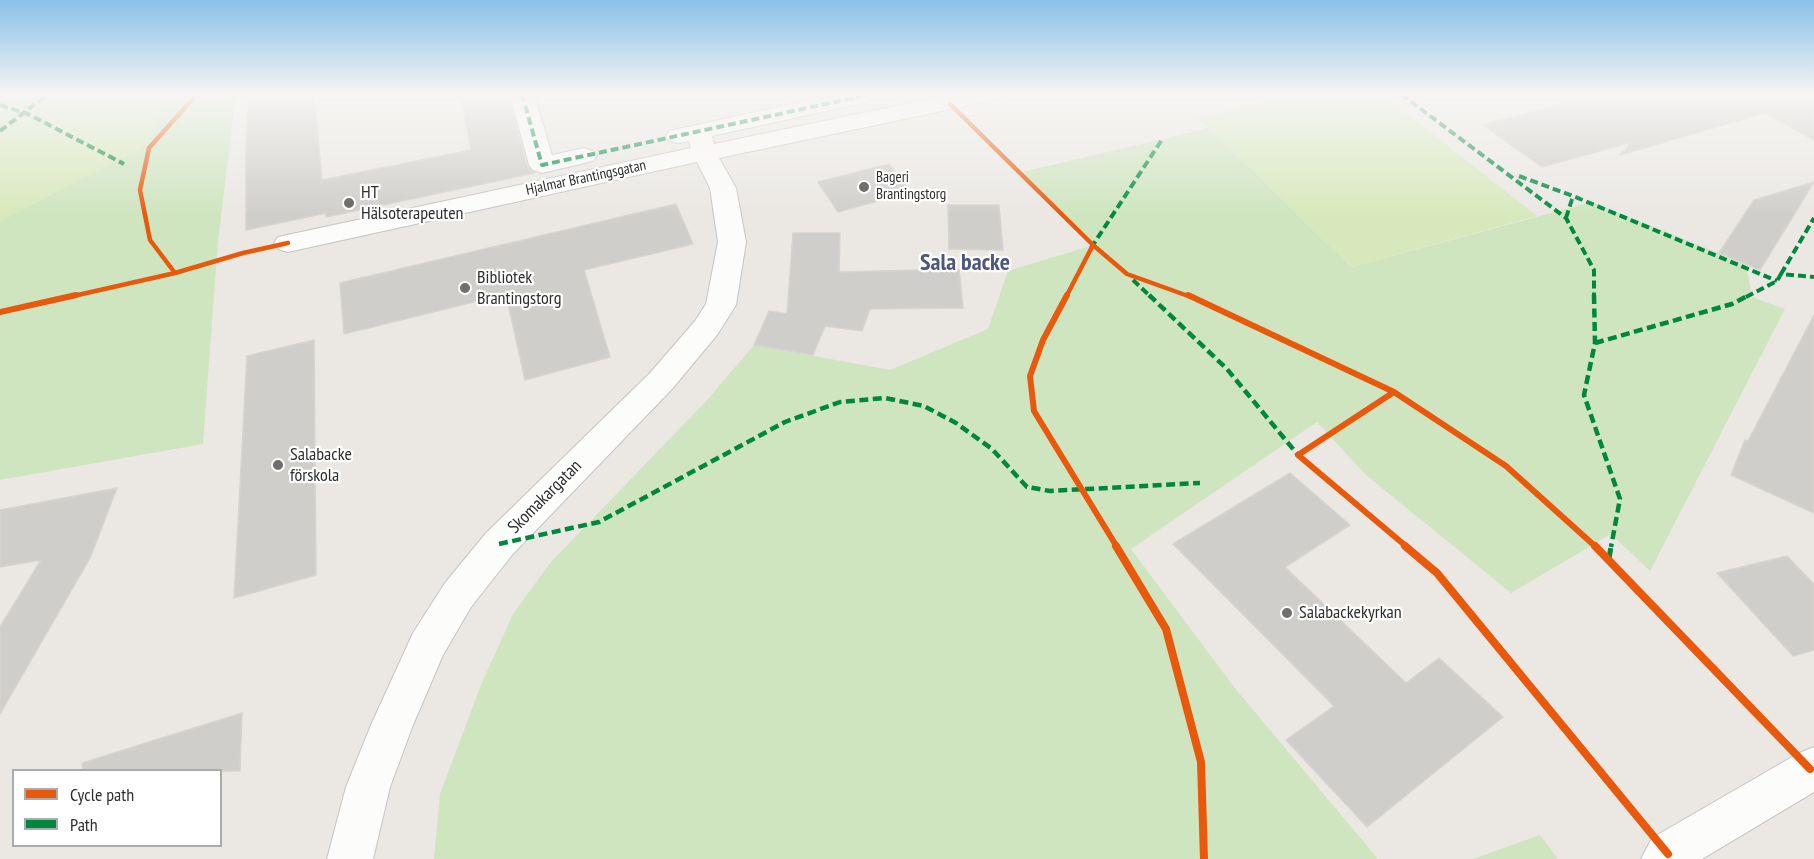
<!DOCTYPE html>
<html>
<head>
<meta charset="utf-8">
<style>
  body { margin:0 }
  #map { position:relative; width:1814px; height:859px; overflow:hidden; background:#ebe8e4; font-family:"PT Sans Narrow",sans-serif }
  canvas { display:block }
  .legend { position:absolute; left:12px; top:769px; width:210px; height:78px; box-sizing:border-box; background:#fff; border:2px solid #ababab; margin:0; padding:8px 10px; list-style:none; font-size:18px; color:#2e2e2e }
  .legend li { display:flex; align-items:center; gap:12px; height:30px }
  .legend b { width:30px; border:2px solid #ababab }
</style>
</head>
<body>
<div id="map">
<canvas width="1814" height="859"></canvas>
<ul class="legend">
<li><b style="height:8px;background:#e8590c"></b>Cycle path</li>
<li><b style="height:8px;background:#00873e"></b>Path</li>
</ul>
</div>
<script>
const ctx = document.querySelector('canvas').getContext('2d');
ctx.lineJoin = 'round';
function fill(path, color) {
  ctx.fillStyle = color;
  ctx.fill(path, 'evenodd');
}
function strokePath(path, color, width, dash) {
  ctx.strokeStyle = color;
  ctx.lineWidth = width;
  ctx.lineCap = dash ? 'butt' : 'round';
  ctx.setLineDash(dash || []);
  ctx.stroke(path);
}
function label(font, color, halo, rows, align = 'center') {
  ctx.font = font + ' "PT Sans Narrow",sans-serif';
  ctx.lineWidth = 4.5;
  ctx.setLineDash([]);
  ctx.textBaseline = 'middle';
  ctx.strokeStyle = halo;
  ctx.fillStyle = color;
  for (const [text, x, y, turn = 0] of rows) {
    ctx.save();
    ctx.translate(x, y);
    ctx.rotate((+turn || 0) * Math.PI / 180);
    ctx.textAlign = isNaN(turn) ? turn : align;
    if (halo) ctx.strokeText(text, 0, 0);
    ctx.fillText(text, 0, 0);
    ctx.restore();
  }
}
const green = new Path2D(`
  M236,94L218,241L203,444L0,480V95Z
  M1209,128L1351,267L1592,202L1746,264L1752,297L1785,309L1650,571L1611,534L1511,593L1366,475L1317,422L1131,549L1234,687L1378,859H434L440,794L481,685L513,614L550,563L708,399L754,345L890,370L988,329L1008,271L1093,245L1018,173Z
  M1540,835L1558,859H1473Z`);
const pitch = new Path2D(`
  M20,94H166L150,143L0,222V98Z
  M1302,94H1382L1537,216L1351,267L1198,118Z`);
const building = new Path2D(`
  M249,94H314L322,180L471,150L461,98L478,94H508L527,166L535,173L326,217V213L246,230V145Z
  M1600,94H1814V140L1765,113L1620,155L1632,142L1542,167L1483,125Z
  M889,164L910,192L838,212L818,182Z
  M1814,182L1760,270L1719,253L1754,200Z
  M676,204L693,244L584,270L610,357L525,380L506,294L344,334L340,283Z
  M948,205H999L1003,250L949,249Z
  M793,233H840L839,272L959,269L963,308L870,309L862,331L825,326L813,355L754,345L769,311L787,314Z
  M1814,315V513L1731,475L1745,440L1748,441Z
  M314,340L316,575L234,598L247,356Z
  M1290,473L1350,525L1285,567L1406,683L1439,658L1503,717L1367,827L1286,740L1334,706L1173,544Z
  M117,488L90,558L0,714V627L41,560L0,567V510Z
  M1787,556L1814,584V650L1793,656L1717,573Z
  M242,713L240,771H83L82,763Z`);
const street = new Path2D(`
  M510,94H534L552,155L584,148L593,151L597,156L593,161L542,173L533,170L529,165Z
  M837,94H868L870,97L866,102L858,104L712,136L714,144L953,94H1001L998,99L990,101L719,158L736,188L746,242L736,305L717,335L672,389L512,555L471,607L443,655L413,725L390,787L373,859H327L346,787L371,725L413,633L445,583L486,533L650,373L695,321L706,304L718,242L710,188L697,162L288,252L278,249L274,243L278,237L691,148L689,141L678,143L669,141L666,136L669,131Z
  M1814,747V792L1702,859H1641L1652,838L1799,753Z`);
const quietFar2 = new Path2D(`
  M522,94L542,165L858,97L856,94
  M1401,94L1566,218L1594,270V297
  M0,105L28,114L124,164
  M0,131L48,94
  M1519,176L1573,196L1777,281
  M1566,218L1573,196
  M1091,248L1163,138
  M1781,274L1814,218
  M1133,280L1151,297
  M1746,297L1777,281L1781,274L1814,277`);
const quietFar1 = new Path2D(`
  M1149,295L1227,369L1298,455
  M1594,295L1595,343L1584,395L1620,499L1611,547
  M1595,343L1732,304L1749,295
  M499,544L599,522L785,422L840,402L885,398L924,406L956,423L992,449L1027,487L1050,491L1200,483`);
const quiet = new Path2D(`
  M1609,559L1611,546`);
const cyclewayFar2 = new Path2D(`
  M950,104L1093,245L1127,274L1191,297
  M175,273L150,240L140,190L149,148L197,94
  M69,297L175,273L243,253L288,243
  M1066,297L1093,245`);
const cyclewayFar1 = new Path2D(`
  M1067,295L1043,340L1030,376L1034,411L1117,547
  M1188,295L1394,392L1506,466L1596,547
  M0,312L76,295
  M1394,392L1298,455L1407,547`);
const cycleway = new Path2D(`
  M1116,546L1166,629L1201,762L1204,859
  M1405,546L1437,573L1668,854
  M1595,546L1810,769`);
const markers = [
  [864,187,6,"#706f6e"],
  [349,203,6,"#706f6e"],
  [465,288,6,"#706f6e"],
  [278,465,6,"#706f6e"],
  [1287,613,6,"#706f6e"]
];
const farStreetnames = [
  ["Hjalmar Brantingsgatan",586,178,-12]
];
const farPoinames = [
  ["Bageri",876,178],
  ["Brantingstorg",876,195]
];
const poiNames = [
  ["HT",361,193],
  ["Hälsoterapeuten",361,214],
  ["Bibliotek",477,278],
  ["Brantingstorg",477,299],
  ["Salabacke",290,455],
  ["förskola",290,476],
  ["Salabackekyrkan",1299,613]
];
const streetNames = [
  ["Skomakargatan",545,497,-45]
];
const districtNames = [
  ["Sala backe",965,263]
];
fill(green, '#cee5bf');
fill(pitch, '#d7e9bc');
fill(building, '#d0cecb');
strokePath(building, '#d6d4d0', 1.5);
strokePath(street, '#c5c4c4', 2);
fill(street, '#fcfcfb');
strokePath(quietFar2, '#00873e', 4, [8, 4]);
strokePath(quietFar1, '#00873e', 4.5, [9, 4.5]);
strokePath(quiet, '#00873e', 5, [11, 5]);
strokePath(cyclewayFar2, '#e8590c', 4.5);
strokePath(cyclewayFar1, '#e8590c', 6);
strokePath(cycleway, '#e8590c', 8);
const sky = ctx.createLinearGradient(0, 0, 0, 215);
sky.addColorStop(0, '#89c1e9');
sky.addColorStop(0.44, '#f6f5f3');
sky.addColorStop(1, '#f6f5f300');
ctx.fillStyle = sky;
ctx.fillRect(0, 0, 1814, 215);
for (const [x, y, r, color] of markers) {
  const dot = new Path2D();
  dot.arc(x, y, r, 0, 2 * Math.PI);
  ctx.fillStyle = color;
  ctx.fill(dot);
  strokePath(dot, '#fff', 2);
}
label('15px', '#2e2e2e', '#fff', farStreetnames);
label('15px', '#2e2e2e', '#fff', farPoinames, 'left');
label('18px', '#2e2e2e', '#fff', poiNames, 'left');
label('18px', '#2e2e2e', '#fff', streetNames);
label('bold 24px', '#4e567e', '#fff', districtNames);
</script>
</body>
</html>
